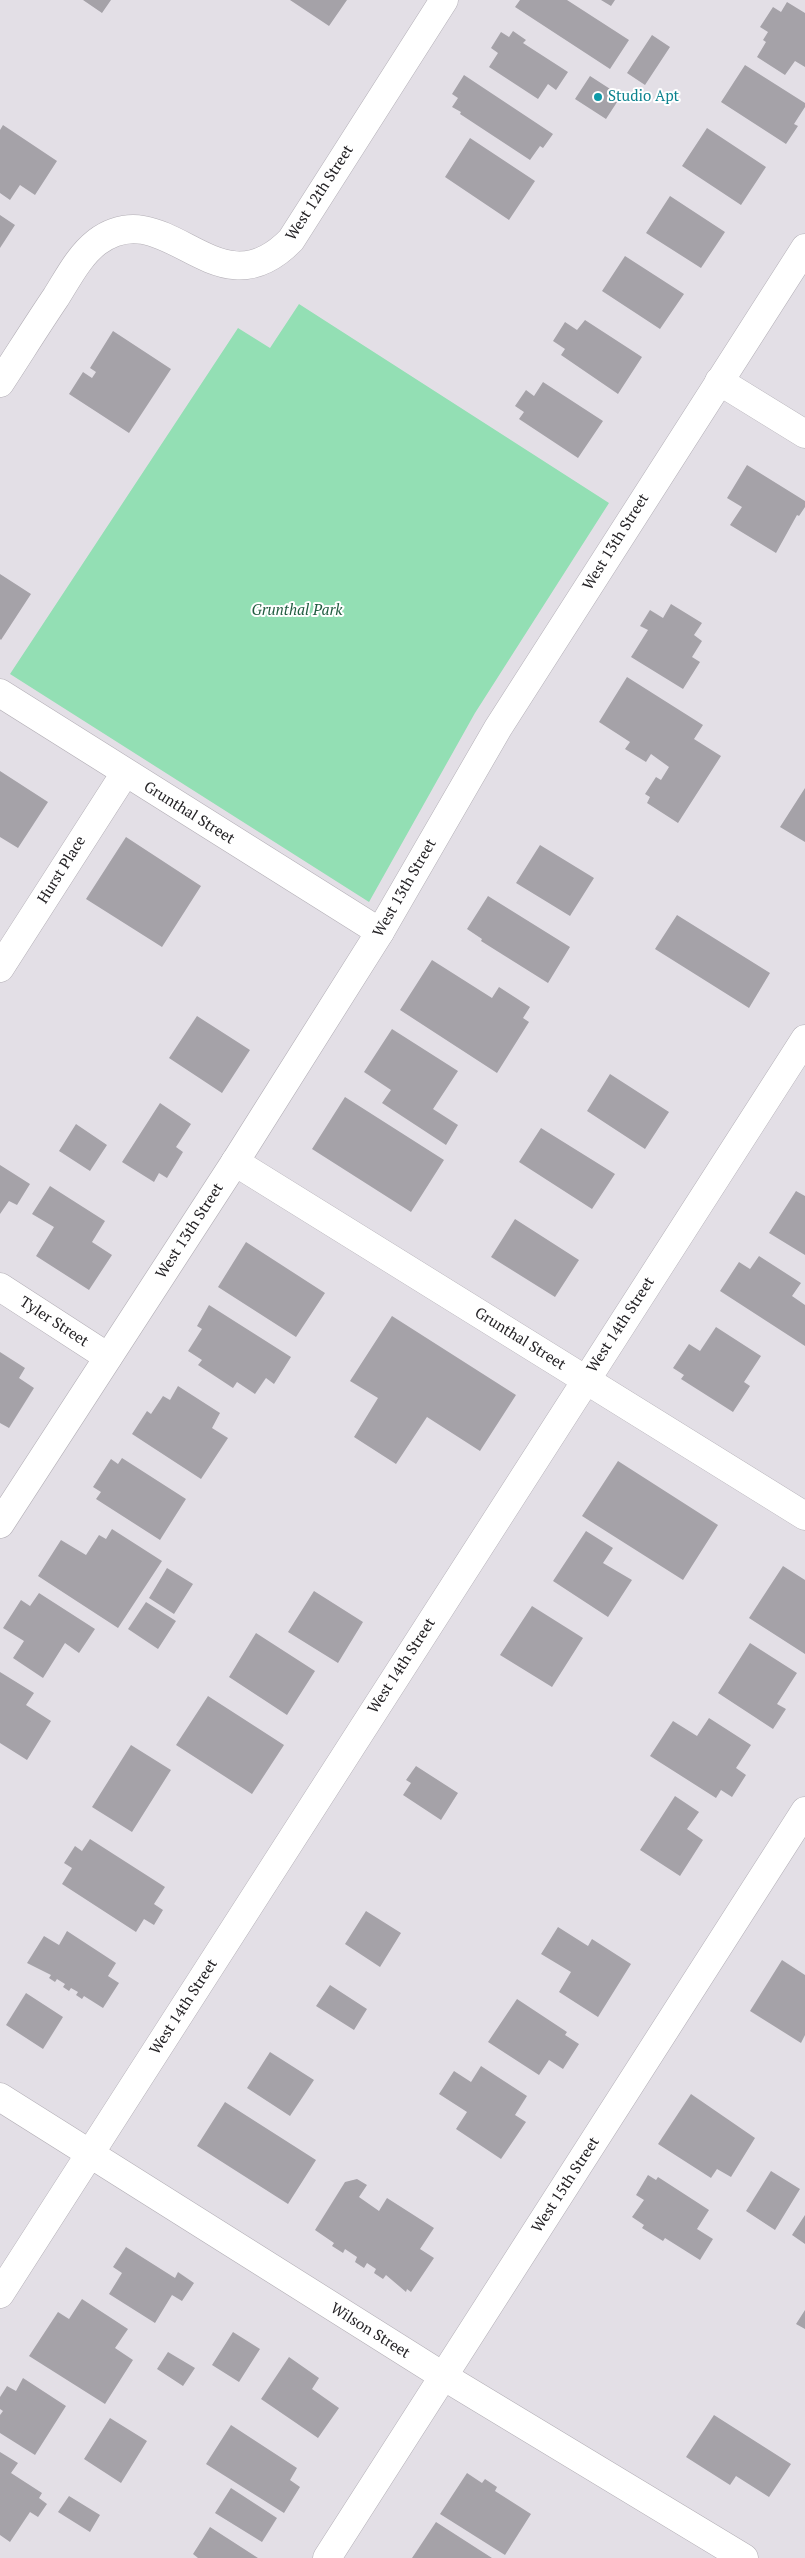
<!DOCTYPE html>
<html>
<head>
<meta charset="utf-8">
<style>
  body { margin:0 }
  canvas { display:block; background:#e3dfe6 }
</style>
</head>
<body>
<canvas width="805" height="2558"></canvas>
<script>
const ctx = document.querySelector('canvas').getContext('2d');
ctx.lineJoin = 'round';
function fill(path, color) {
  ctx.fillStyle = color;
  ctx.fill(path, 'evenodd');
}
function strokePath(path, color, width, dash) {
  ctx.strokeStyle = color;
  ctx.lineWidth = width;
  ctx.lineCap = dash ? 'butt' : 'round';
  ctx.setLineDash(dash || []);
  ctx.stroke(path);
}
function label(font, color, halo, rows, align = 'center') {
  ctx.font = font + ' "PT Serif",serif';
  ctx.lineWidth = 4;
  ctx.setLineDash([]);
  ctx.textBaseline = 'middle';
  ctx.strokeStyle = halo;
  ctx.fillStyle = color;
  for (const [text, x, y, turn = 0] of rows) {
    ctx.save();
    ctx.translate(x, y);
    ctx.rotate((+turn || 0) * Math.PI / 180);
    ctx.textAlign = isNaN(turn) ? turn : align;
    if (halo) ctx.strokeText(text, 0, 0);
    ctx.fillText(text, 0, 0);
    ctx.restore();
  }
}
const green = new Path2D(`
  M299,304L609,503L475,713L369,902L10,674L238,328L270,348Z`);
const building = new Path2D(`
  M83,0H111L102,13Z
  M290,0H347L329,26Z
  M520,0H567L629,40L610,69L515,7Z
  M601,0H615L611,6Z
  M787,2L805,13V67L795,61L785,75L757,57L766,42L763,40L768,32L760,27L773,7L781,12Z
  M513,31L526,40L523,43L568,72L556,90L548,84L538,99L489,67L498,53L491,48L501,32L509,37Z
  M652,35L670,47L645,85L627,73Z
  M745,65L805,103V107L794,124L798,126L786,144L721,102Z
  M464,75L553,134L543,148L540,146L530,160L460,114L461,112L452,107L458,98L452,94Z
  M590,76L621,96L606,119L575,99Z
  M3,125L57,161L35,195L20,185L10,200L0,193V130Z
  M707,128L766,167L741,205L682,166Z
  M470,138L535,181L509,220L445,177Z
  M670,196L725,232L701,268L646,233Z
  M0,215L15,225L0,248Z
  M625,256L684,294L660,329L602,291Z
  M585,320L642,357L618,394L561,355L565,349L553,341L565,322L577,330Z
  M113,331L171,369L129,433L69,394L83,372L92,378L96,372L90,368Z
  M543,382L603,421L578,458L519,419L524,412L515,406L526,390L534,396Z
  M747,465L805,501V507L799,516L797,515L776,553L730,525L742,507L727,498Z
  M0,574L31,594L1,640L0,639Z
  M671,604L702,623L694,635L702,641L692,657L700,662L683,689L631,657L648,630L640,626L650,610L663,618Z
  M627,677L703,725L694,739L721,756L678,823L647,803L650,797L645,794L656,777L661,780L669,767L651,754L646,762L625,749L630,742L599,722Z
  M0,771L48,802L18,848L0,837Z
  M805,788V842L780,827Z
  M126,837L201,886L162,947L86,899Z
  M540,845L594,878L570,916L516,883Z
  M488,896L570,947L548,983L481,941L482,939L467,929Z
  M677,915L770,973L749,1008L655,949Z
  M432,960L492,998L499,987L530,1007L523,1018L529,1022L497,1073L400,1010Z
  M197,1016L250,1050L222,1093L169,1058Z
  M392,1029L458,1071L433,1109L458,1125L446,1145L382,1103L391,1090L364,1072Z
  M610,1074L669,1112L645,1149L587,1111Z
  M345,1097L444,1160L411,1212L312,1149Z
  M160,1103L191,1124L176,1147L183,1152L167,1178L159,1173L154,1182L122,1162Z
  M76,1124L107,1145L90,1171L59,1151Z
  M541,1128L615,1174L592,1209L519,1162Z
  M0,1165L30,1184L17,1205L9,1201L0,1214Z
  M50,1186L105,1221L92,1242L112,1255L89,1290L36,1256L54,1227L32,1214Z
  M796,1191L805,1196V1255L769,1233Z
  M515,1219L579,1260L555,1297L491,1257Z
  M246,1242L325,1293L296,1337L218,1287Z
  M759,1256L801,1283L792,1296L805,1305V1346L720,1291L739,1262L750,1269Z
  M209,1305L291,1357L274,1384L266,1378L255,1394L237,1382L233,1388L198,1365L202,1360L188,1351L202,1329L197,1326Z
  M392,1316L516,1395L480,1451L427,1417L396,1464L354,1437L378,1398L350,1381Z
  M716,1327L761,1356L744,1382L750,1386L733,1412L681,1379L684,1375L673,1368L689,1344L700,1351Z
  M0,1352L25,1368L19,1378L34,1388L9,1428L0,1423Z
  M178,1386L220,1413L212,1428L228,1438L201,1479L132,1434L147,1411L151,1414L163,1396L170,1400Z
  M122,1458L186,1499L160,1540L96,1499L101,1492L93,1487L111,1459L118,1464Z
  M618,1461L718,1525L683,1580L582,1516Z
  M112,1529L162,1561L118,1628L38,1576L61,1540L86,1555L99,1535L106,1539Z
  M586,1531L613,1548L603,1563L632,1580L608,1617L553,1581Z
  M783,1566L805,1580V1654L749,1618Z
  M167,1568L193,1584L174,1614L149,1598Z
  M314,1591L363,1622L338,1663L288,1632Z
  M39,1593L95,1629L79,1653L65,1643L43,1678L13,1658L24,1641L3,1628L21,1600L30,1606Z
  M146,1602L176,1621L158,1649L128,1629Z
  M532,1606L583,1638L552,1687L500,1655Z
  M256,1633L315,1671L287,1715L229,1677Z
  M750,1643L797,1673L777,1704L786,1709L773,1729L718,1693Z
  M0,1672L34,1693L26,1705L51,1721L27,1760L0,1743Z
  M208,1696L284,1745L252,1794L176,1745Z
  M709,1718L751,1745L736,1768L746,1775L732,1797L721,1790L716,1798L650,1756L673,1721L697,1736Z
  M131,1745L171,1770L132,1832L92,1807Z
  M416,1766L458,1793L441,1820L403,1795L411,1783L406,1780Z
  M675,1796L699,1812L687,1829L703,1840L680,1876L640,1850Z
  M90,1839L165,1887L154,1904L163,1910L154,1925L144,1919L136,1932L62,1884L72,1868L64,1863L75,1846L82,1851Z
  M366,1911L401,1933L380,1967L345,1944Z
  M558,1927L588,1946L592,1939L631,1964L598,2017L559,1992L571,1972L541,1954Z
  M67,1931L116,1963L108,1976L119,1983L103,2008L84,1996L82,1999L76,1995L78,1992L71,1988L69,1991L63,1987L65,1984L57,1979L55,1982L49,1978L51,1975L27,1963L44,1936L59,1945Z
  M782,1960L805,1975V2035L801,2043L750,2011Z
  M330,1985L367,2009L354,2030L316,2006Z
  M26,1993L63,2017L43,2049L6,2025Z
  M517,1999L567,2032L565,2035L579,2044L563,2069L549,2060L539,2075L488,2042Z
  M270,2052L314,2080L290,2116L247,2088Z
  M481,2066L527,2096L515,2115L526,2122L501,2159L456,2129L467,2112L439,2094L454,2071L471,2082Z
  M691,2094L755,2138L731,2177L717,2169L711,2178L658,2144Z
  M225,2102L316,2160L288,2204L197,2146Z
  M771,2171L800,2189L775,2230L746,2211Z
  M648,2175L656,2180L658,2177L709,2210L697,2229L713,2239L700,2260L665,2238L663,2241L642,2228L644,2225L632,2217L644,2200L636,2195Z
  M357,2179L367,2185L359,2197L379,2211L387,2198L434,2228L420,2249L434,2258L411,2292L407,2289L406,2292L386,2275L383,2279L374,2273L376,2269L367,2263L364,2268L355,2262L357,2257L345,2249L343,2253L332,2246L334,2243L315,2230L345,2182Z
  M805,2215V2244L792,2235Z
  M126,2247L175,2278L178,2272L194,2283L182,2301L172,2295L155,2323L109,2294L122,2273L113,2267Z
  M82,2299L128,2329L115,2348L133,2360L105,2404L29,2356L58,2312L69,2319Z
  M805,2310V2329L796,2324Z
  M233,2332L260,2349L239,2382L212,2365Z
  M168,2352L195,2368L183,2386L157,2369Z
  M289,2357L319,2378L312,2389L339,2408L318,2438L261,2399Z
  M23,2378L66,2406L35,2455L0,2433V2415L3,2411L0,2409V2397L7,2386L16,2391Z
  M714,2415L791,2464L769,2497L736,2476L730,2485L686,2457Z
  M110,2418L147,2441L121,2483L84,2459Z
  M231,2425L297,2468L290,2480L300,2487L284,2513L206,2464Z
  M0,2452L18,2463L11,2473L42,2493L39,2498L47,2504L38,2517L30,2512L10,2542L0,2535Z
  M467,2473L482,2483L485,2479L497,2487L495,2491L531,2514L505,2555L440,2514Z
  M231,2488L277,2518L262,2542L215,2513Z
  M69,2496L100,2515L90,2532L58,2512Z
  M436,2522L492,2558H412Z
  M210,2527L258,2558H198L193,2554Z`);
const street = new Path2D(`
  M719,381L805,434
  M0,383C19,354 37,325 56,297C68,278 79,256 97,242C167,190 216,317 291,240L444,0
  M0,693L380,932
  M0,968L125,773
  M235,1162L805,1516
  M0,1287L108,1357
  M0,2097L443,2376L744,2558
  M0,2294L805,1039
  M327,2558L805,1811`);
const secondary = new Path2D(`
  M0,1524L235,1162L380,932L498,728L805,248`);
const markers = [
  [598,97,5,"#0f9aa8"]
];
const cultureNames = [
  ["Studio Apt",608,97]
];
const streetNames = [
  ["West 12th Street",320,193,-57],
  ["West 13th Street",616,542,-58],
  ["Grunthal Street",189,813,32],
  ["Hurst Place",62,870,-58],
  ["West 13th Street",405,888,-60],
  ["West 13th Street",190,1231,-57],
  ["Tyler Street",54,1322,33],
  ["West 14th Street",621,1325,-57],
  ["Grunthal Street",520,1339,32],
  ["West 14th Street",402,1666,-57],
  ["West 14th Street",184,2007,-57],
  ["West 15th Street",566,2185,-57],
  ["Wilson Street",370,2331,32]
];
const parkNames = [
  ["Grunthal Park",297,611]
];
fill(green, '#93dfb4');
fill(building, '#a5a2a8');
strokePath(street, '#b3afb6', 29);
strokePath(secondary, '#b3afb6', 29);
strokePath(street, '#fff', 28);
strokePath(secondary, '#fff', 28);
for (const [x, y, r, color] of markers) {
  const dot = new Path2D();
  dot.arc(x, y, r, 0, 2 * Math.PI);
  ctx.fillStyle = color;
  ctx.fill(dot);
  strokePath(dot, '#fff', 2);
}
label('15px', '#0d838f', '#fff', cultureNames, 'left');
label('15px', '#242225', '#fff', streetNames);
label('italic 15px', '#215d40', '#fff', parkNames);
</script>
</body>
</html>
